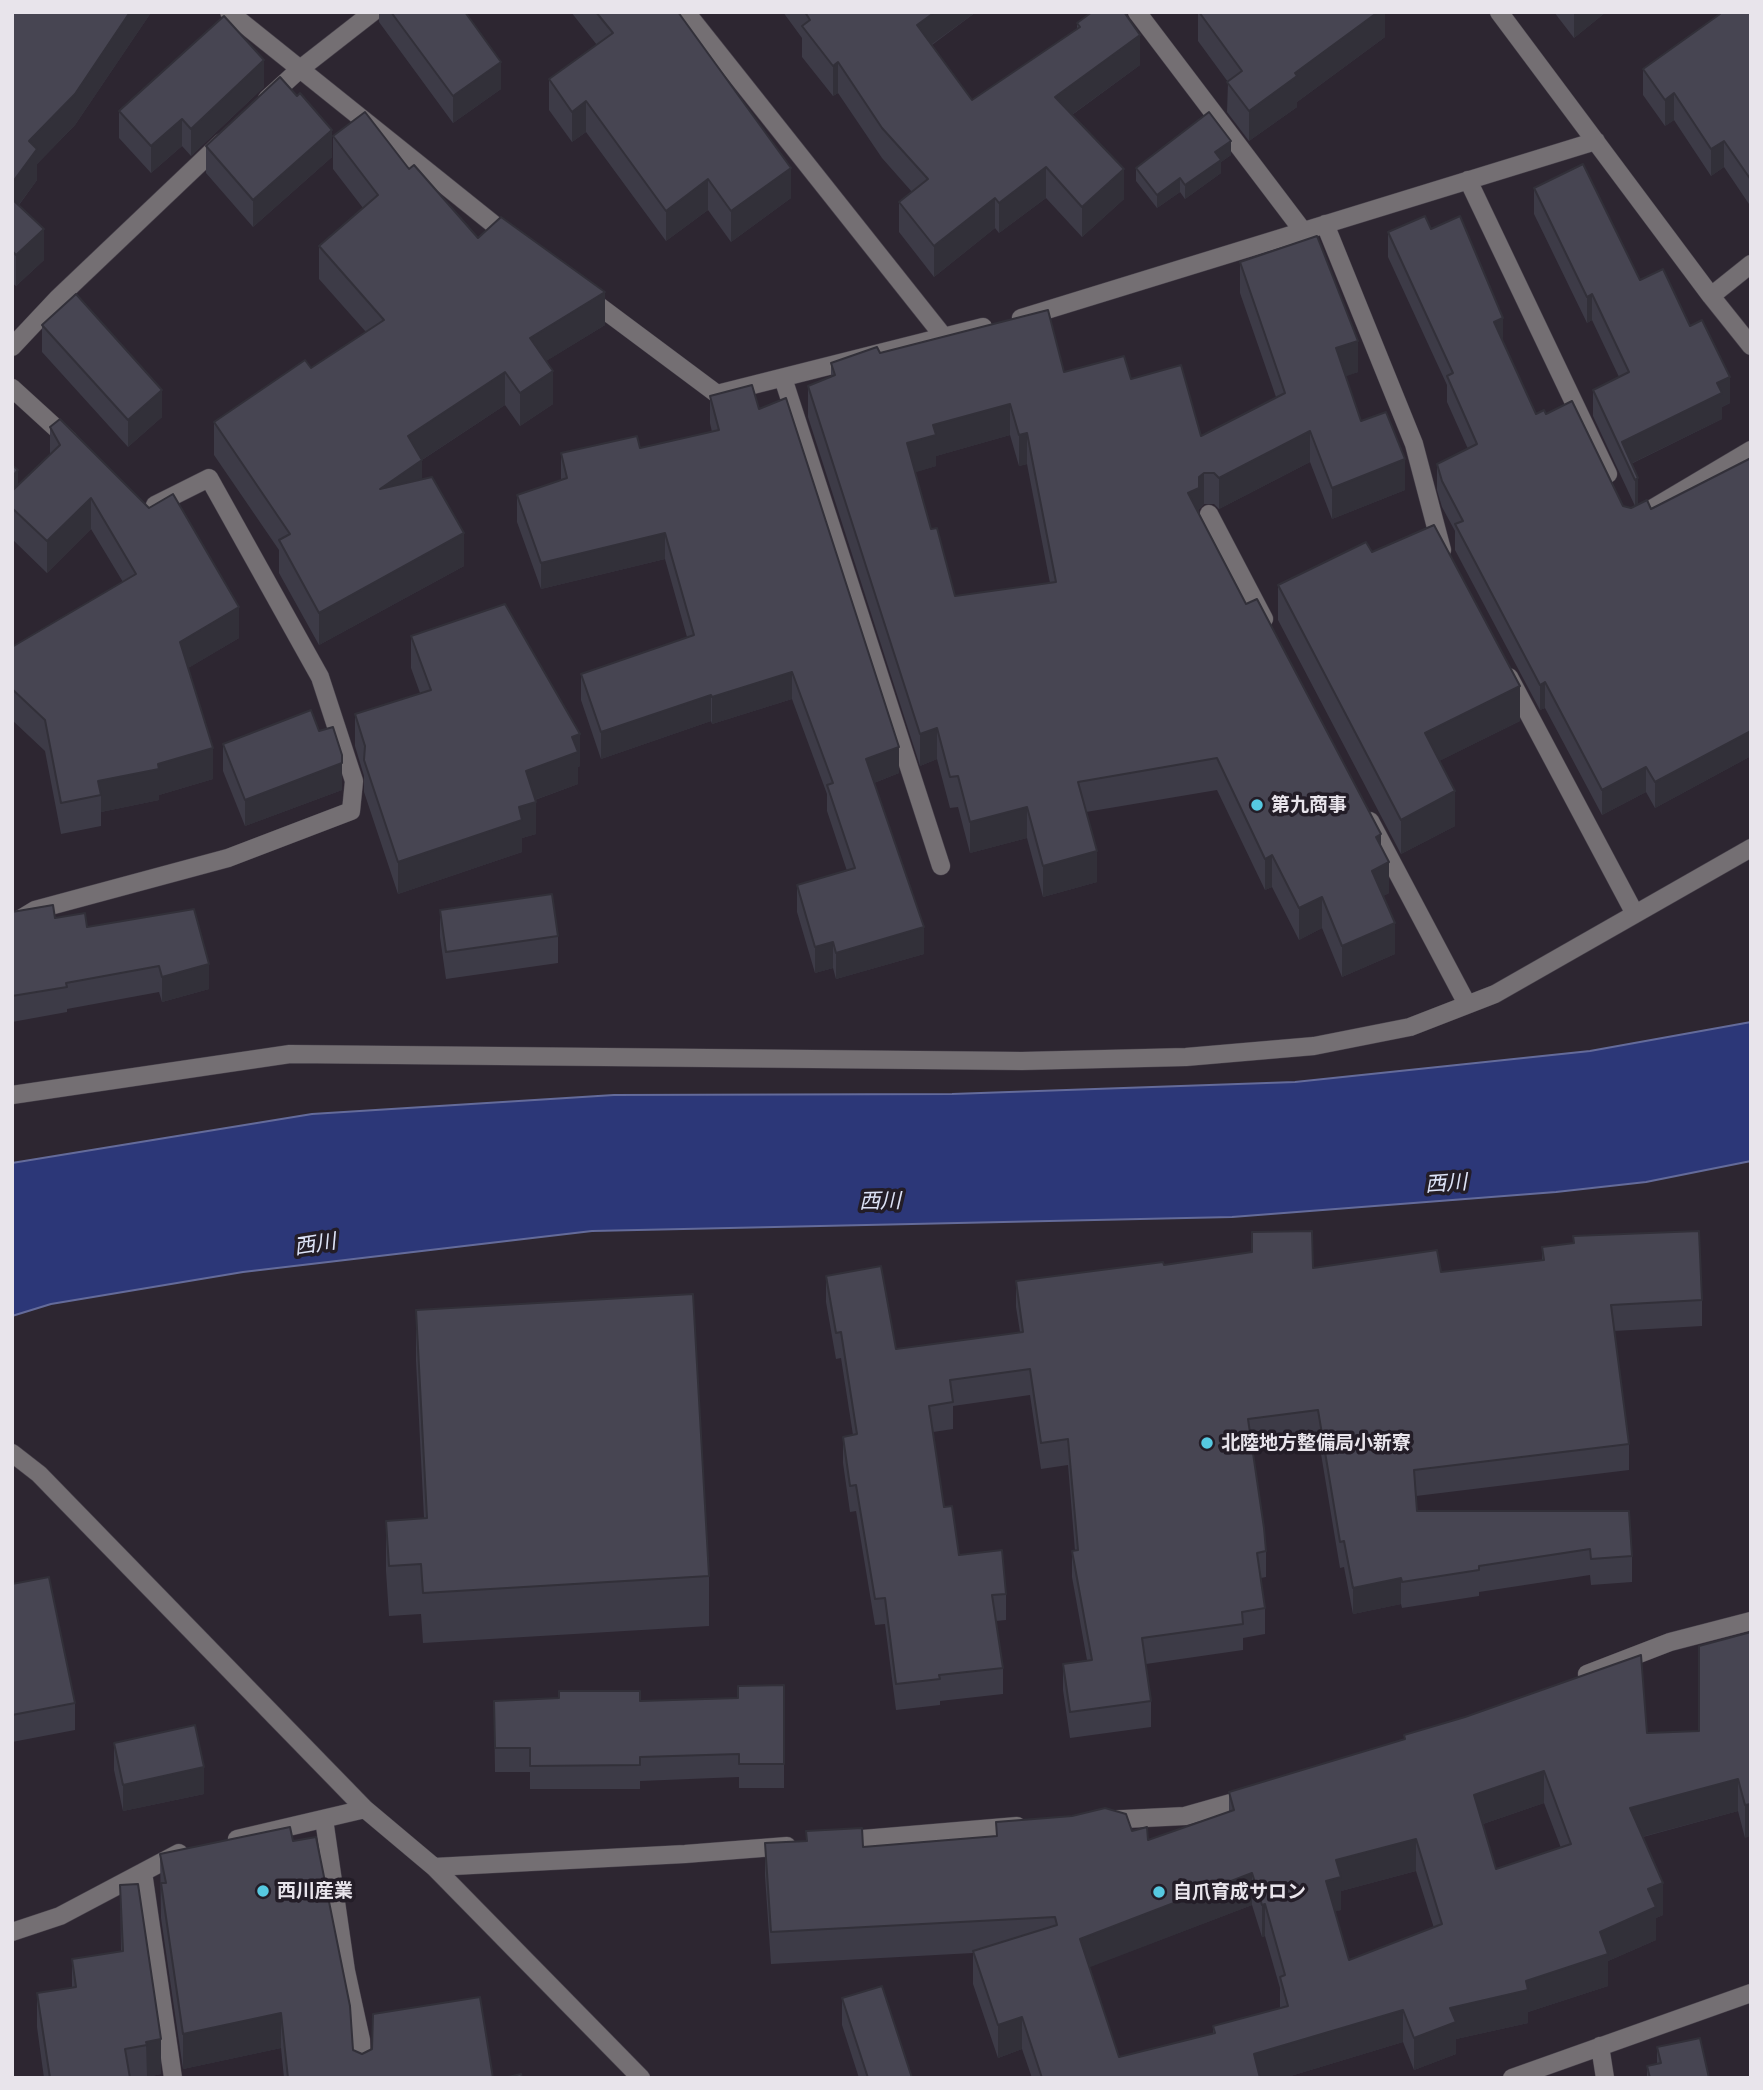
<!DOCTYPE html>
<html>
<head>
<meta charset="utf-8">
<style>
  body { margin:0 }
  #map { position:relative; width:1763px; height:2090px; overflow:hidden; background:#2d2631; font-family:Barlow,sans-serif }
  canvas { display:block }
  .frame { position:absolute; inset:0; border:14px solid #e8e4eb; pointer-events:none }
</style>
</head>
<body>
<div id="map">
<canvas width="1763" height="2090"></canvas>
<div class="frame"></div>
</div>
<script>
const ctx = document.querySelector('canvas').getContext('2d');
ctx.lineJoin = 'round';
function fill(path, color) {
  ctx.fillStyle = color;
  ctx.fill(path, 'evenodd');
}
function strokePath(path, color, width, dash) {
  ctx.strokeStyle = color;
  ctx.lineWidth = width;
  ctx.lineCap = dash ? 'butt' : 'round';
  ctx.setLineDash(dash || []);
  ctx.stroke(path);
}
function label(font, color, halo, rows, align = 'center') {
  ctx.font = font + ' Barlow,"Noto Sans JP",sans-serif';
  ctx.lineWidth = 7;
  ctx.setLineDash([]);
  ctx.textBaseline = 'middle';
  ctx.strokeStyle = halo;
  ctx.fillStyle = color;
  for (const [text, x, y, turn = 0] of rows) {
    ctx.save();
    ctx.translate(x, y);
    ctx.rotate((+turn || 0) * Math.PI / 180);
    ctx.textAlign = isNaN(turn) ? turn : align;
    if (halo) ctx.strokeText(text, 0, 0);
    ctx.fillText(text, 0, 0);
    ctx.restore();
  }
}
const water = new Path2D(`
  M1751,1022V1161L1646,1182L1556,1192L1232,1217L592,1231L243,1272L51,1304L12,1316V1163L312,1114L614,1095L952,1094L1295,1082L1590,1051Z`);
const minor = new Path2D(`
  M229,12L512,239
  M686,12L944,337
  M1137,12L1303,231
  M1499,12L1711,296L1751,346
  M267,99L300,69L373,12
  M1468,180L1608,474
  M1325,224L1414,444L1442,550
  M1711,296L1751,264
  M587,297L717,394L983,327
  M1021,318L1596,141
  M12,347L58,298L222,142
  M783,378L941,866
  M12,388L69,440
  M1209,514L1264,619
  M1633,520L1751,450
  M1509,677L1635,914
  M1370,821L1467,1004
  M12,924L35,910L228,858L351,811L354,781L320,677L209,478L155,505
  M12,1095L290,1054L1022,1061L1186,1057L1314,1046L1410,1027L1495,994L1751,848
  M12,1453L39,1474L365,1809L434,1867L641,2078
  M1587,1674L1670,1642L1751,1621
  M324,1819L346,1971L361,2040L362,2078
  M1104,1820L1185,1816L1252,1797
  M237,1839L365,1809
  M839,1841L1017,1826
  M434,1867L685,1854L787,1846
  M143,1872L173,2078
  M12,1932L60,1916L179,1853
  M1600,2046L1605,2078
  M1512,2078L1751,1993`);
const wall = new Path2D(`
  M12,12H150V14L75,125L37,164V180L19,205L44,260L16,286L12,283Z
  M379,12H465L501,89L453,123L379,22Z
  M571,12H678L791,198L731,242L708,210L666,241L586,132L572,142L549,110V79L597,45Z
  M783,12H976L932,45L972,100L1077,30V23L1140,65L1072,115L1124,199L1082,237L1046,198L999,233L995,228L934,277L899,232V202L912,192L882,158L838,93L833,96L802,57V38Z
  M1198,12H1385V37L1297,102V107L1249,141L1227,112L1228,82L1198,41Z
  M1554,12H1606L1574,38Z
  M1720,12H1751V207L1724,167L1711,176L1674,120L1665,126L1643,95V69L1719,15Z
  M264,87L191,156L182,146L151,173L119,138V111Z
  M333,136L409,169L478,238L605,325L546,361L553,404L520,426L505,405L422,460V479L464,566L319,645L279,573V550L214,455V422L311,368L366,332L319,279V246L363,208L333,169Z
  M206,146L332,157L253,227L206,173Z
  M1231,155L1221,162V173L1185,199L1180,192L1157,208L1136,181V168Z
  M1534,188L1640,280L1690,326L1730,403L1722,407V419L1631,464L1638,478V504L1651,509L1751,458V756L1655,808L1646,792L1602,815L1545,708L1540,710L1455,550V531L1442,507L1437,490V464L1468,449L1447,402V385L1388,257V232L1431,229L1503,341L1536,414H1546L1623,506L1631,508L1635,506L1593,416V390L1619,377L1592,320L1587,323L1534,214Z
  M1240,262L1358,372L1345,376L1361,421L1405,490L1332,519L1310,462L1219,509L1214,504H1204L1199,509V514L1246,604L1381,847L1389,893L1383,896L1395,954L1342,977L1322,928L1299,940L1272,887L1265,890L1217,790L1086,812L1097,882L1043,897L1027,838L970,853L958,807L950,808L937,759L920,766L808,417V386L831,377V363L880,353L1131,379L1201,436L1276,397L1240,293ZM1010,435L1019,466L1027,464L1050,583L955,596L931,529L915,472L936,466V456Z
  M42,325L162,417L128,447L42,352Z
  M710,396L759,409L899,773L874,783L924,954L836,979L833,968L815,973L797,912V885L847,871L827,811V794L792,699L712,724L711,721L601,759L581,700V674L687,637L665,559L541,589L517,522V495L561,480V453L640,448L712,432L710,423Z
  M50,427L239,638L188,668L213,779L159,795V800L101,812V826L61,834L45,751L12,720V647L123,582L91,529L47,573L12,539V465L18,485L50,455Z
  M1372,552L1520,721L1439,761L1455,826L1401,854L1278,620V585Z
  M411,636L580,766L578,767V784L535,800L536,834L522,838V852L398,894L364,792V776L355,746V714L420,693L411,668Z
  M319,731L342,782V790L245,826L223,771V744Z
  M440,910L558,936V963L446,979L440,937Z
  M12,912L55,918L87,927L209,989L162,1002L159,992L67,1009V1012L12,1022Z
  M1573,1236L1702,1300V1326L1614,1331L1629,1444V1470L1416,1496L1417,1511L1632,1556V1582L1591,1585L1590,1575L1479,1592V1596L1402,1608L1401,1604L1353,1614L1344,1567L1340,1568L1318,1436L1252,1445L1266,1551V1577L1261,1578L1265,1608V1634L1243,1638V1650L1146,1664L1151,1701V1727L1070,1738L1063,1690V1664L1087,1660L1072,1577V1551H1075L1068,1465L1041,1469L1030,1395L953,1406V1429L933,1432L944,1507L959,1555L1006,1594V1620L996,1621L1003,1668V1694L940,1701V1705L896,1710L885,1624L875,1625L856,1511L850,1512L843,1463V1437L853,1435L841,1358L836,1359L826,1302V1276L896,1349L1020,1332L1016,1307V1281L1164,1265L1441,1272L1542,1260V1247L1573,1244Z
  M416,1310L709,1576V1626L423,1643L421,1614L389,1616L386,1571V1521L424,1518L416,1361Z
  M12,1584L75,1703V1730L12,1742Z
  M1751,1632L1745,1838L1738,1811L1643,1837L1663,1915L1656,1918V1940L1608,1961V1986L1528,2012V2023L1456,2039V2054L1414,2070L1403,2042L1284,2078H1032L1022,2049L998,2058L973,1984V1953L771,1964L765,1876V1843L806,1841V1831L863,1847L996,1836V1822L1132,1831L1148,1840L1229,1812V1792L1404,1739V1735L1647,1733L1699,1731ZM1544,1803L1561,1848L1496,1869L1483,1824ZM1416,1871L1434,1928L1349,1960L1335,1911L1341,1910V1891ZM1252,1905L1262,1937L1265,1936L1280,1988V2008L1213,2026V2034L1119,2057L1089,1967Z
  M784,1685V1788H739V1777L640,1781V1789H530V1772H495L494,1701H640L738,1698Z
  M114,1743L204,1794L123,1811L114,1770Z
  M293,1841L353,2050L362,2054L493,2078H284L281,2048L183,2069L161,1918L160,1854Z
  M120,1885L161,2074L147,2077V2078H44L37,2027V1993L72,1988V1959L121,1951Z
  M842,1998L912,2078H859L842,2025Z
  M1657,2047L1709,2078H1647V2066L1657,2064Z`);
const shadedWall = new Path2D(`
  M130,12H150V14L75,125L37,164V180L12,214V183L29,141Z
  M935,12H976L917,55V25Z
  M1378,12H1385V37L1297,102V107L1249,141V111L1295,73Z
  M1574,12H1606L1574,38Z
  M1140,35V65L1055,127V97Z
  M264,60V87L191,156V129Z
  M501,62V89L453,123V96Z
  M838,62V93L833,96V66Z
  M1674,93V120L1665,126V100Z
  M586,101V132L572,142V112Z
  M182,119V146L151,173V146Z
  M332,130V157L253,227V200Z
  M1231,141V155L1221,162V173L1185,199V185L1215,152Z
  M1724,141V167L1711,176V149Z
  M1046,167V198L999,233V203Z
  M791,168V198L731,242V211Z
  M1124,169V199L1082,237V207Z
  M1180,178V192L1157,208V195Z
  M708,179V210L666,241V211Z
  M995,198V228L934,277V246Z
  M44,229V260L16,286V255Z
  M605,292V325L530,371V338Z
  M1592,294V320L1587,323V297Z
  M1503,318V343L1494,322Z
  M1358,341V372L1336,380V348Z
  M553,371V404L520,426V393Z
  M505,372V405L408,469V436Z
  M1730,377V403L1722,407V419L1628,465L1622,442L1717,383Z
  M162,390V417L128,447V420Z
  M1010,404V435L936,456V466L907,475V443L933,425Z
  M1310,431V462L1219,509V478Z
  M1027,433V464L1019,466V435Z
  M1405,459V490L1332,519V488Z
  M422,460V493L380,489Z
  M18,470V509L12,508V477Z
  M1204,473V504L1199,509V519L1188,493L1199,477Z
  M1638,478V504L1635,506V480Z
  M91,498V529L47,573V541Z
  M464,533V566L319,645V613Z
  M665,533V559L541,589V563Z
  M239,607V638L180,673V642Z
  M792,672V699L712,724V697Z
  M1545,682V708L1540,710V685Z
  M1520,686V721L1425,768V733Z
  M711,695V721L601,759V732Z
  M937,728V759L920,766V734Z
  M1751,731V756L1655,808V782Z
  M580,734V766L578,767V784L526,803V771L572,737Z
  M899,747V773L866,786V759Z
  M213,748V779L159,795V800L101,812V795L98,781Z
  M342,755V790L245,826V800Z
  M1646,767V792L1602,815V790Z
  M1455,791V826L1401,854V820Z
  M536,802V834L522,838V852L398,894V862L519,807Z
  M1027,807V838L970,853V822Z
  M1381,834V865L1376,837Z
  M1097,851V882L1043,897V866Z
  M1272,855V887L1265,890V859Z
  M1389,862V893L1372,902V871Z
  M1322,897V928L1299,940V908Z
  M1395,923V954L1342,977V946Z
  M924,927V954L836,979V953Z
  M833,942V968L815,973V947Z
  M209,964V989L162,1002V977Z
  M1401,1578V1604L1353,1614V1588Z
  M204,1767V1794L123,1811V1785Z
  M1544,1771V1803L1474,1827V1795Z
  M1738,1779V1811L1630,1840V1808Z
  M1751,1804V1836L1745,1838V1805Z
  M1416,1839V1871L1341,1891V1910L1326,1914V1881L1336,1860Z
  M1252,1873V1905L1080,1971V1939Z
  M1663,1883V1915L1656,1918V1940L1608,1961V1986L1528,2012V2023L1456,2039V2054L1414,2070V2038L1450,2008L1526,1981L1600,1932L1648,1889Z
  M1265,1904V1936L1262,1937V1905Z
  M1403,2010V2042L1284,2078H1254V2054Z
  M281,2013V2048L183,2069V2034Z
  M1022,2017V2049L998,2058V2025Z
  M161,2039V2074L147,2077L146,2042Z`);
const building = new Path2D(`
  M12,12H130L75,94L29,141L37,149L12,183Z
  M391,12H465L501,62L453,96Z
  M596,12H678L791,168L731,211L708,179L666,211L586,101L572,112L549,79L613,33Z
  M805,12H935L917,25L972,100L1080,27L1077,23L1092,12H1124L1140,35L1055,97L1124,169L1082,207L1046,167L999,203L995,198L934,246L899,202L928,179L882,128L838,62L833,66L802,26L810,20Z
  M1199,12H1378L1295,73L1297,76L1249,111L1227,82L1242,71Z
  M1719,12H1751V180L1724,141L1711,149L1674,93L1665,100L1643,69L1720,14Z
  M224,16L264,60L191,129L182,119L151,146L119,111Z
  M280,77L297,96L300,93L332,130L253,200L206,146Z
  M365,112L409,169L414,165L478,238L501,217L605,292L530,338L553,371L520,393L505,372L408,436L422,460L380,489L432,477L464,533L319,613L279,540L290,534L214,422L305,360L311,368L384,320L319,246L378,195L333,136Z
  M1209,112L1231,141L1215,152L1221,160L1185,185L1180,178L1157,195L1136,168Z
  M1583,164L1640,280L1663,269L1690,326L1702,320L1730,377L1717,383L1722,393L1622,442L1638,478L1635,480L1593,390L1629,372L1592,294L1587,297L1534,188Z
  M12,199L44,229L16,255L12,251Z
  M1425,216L1431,229L1460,216L1503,318L1494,322L1536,414L1544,410L1546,414L1572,401L1623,506L1631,508L1647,500L1651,509L1751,458V731L1655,782L1646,767L1602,790L1545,682L1540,685L1455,524L1463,521L1442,481L1437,464L1477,444L1447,376L1453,373L1388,232Z
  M1317,236L1358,341L1336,348L1361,421L1386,412L1405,459L1332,488L1310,431L1219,478L1214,473H1204L1199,477V488L1188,493L1246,604L1257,599L1381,834L1376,837L1389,862L1372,871L1395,923L1342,946L1322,897L1299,908L1272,855L1265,859L1217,758L1078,782L1097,851L1043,866L1027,807L970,822L958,776L950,777L937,728L920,734L808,386L835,375L831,363L877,347L880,353L1048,310L1064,372L1124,356L1131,379L1181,365L1201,436L1285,393L1240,262ZM1010,404L1019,435L1027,433L1056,582L955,596L937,528L931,529L907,443L936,435L933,425Z
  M76,294L162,390L128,420L42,325Z
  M752,385L759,409L786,398L899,747L866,759L924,927L836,953L833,942L815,947L797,885L855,868L827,785L833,783L792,672L712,697L711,695L601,732L581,674L694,635L665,533L541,563L517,495L567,478L561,453L637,436L640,448L719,430L710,396Z
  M60,419L149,508L173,494L239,607L180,642L213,748L158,764L159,769L98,781L101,795L61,803L45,720L12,689V647L136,574L91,498L47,541L12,508V491L60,445L50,427Z
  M12,465L18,470L12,477Z
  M1434,525L1520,686L1425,733L1455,791L1401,820L1278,585L1366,542L1372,552Z
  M505,604L580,734L572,737L578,752L526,771L536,802L519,807L522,820L398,862L364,760L365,746L355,714L431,690L411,636Z
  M311,710L319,731L333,727L342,755V763L245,800L223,744Z
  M552,894L558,936L446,952L440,910Z
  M53,905L55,918L85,913L87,927L194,909L209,964L162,977L159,966L66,983L67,987L12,996V912Z
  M1312,1231L1313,1268L1437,1250L1441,1272L1544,1260L1542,1247L1574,1243L1573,1236L1699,1231L1702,1300L1611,1305L1629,1444L1414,1470L1417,1511H1629L1632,1556L1591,1559L1590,1549L1479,1566V1570L1402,1582L1401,1578L1353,1588L1344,1541L1340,1542L1318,1410L1248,1419L1264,1528L1266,1551L1257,1553L1265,1608L1242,1612L1243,1624L1142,1638L1151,1701L1070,1712L1063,1664L1092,1660L1072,1551L1078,1550L1068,1439L1041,1443L1030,1369L950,1380L953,1402L929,1406L944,1507L952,1506L959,1555L1002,1550L1006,1594L992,1595L1003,1668L939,1675L940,1679L896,1684L885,1598L875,1599L856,1485L850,1486L843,1437L857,1434L841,1332L836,1333L826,1276L881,1266L896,1349L1023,1332L1016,1281L1163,1262L1164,1265L1252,1252V1232Z
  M693,1294L709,1576L423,1593L421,1564L389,1566L386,1521L427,1518L416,1310Z
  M49,1577L75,1703L12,1715V1584Z
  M1751,1632V1804L1745,1805L1738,1779L1630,1808L1663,1883L1648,1889L1656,1907L1600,1932L1608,1954L1526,1981L1528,1990L1450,2008L1456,2022L1414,2038L1403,2010L1254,2054L1260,2078H1042L1022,2017L998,2025L973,1951L1057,1925L1055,1917L771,1932L765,1843L807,1841L806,1831L862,1828L863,1847L997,1836L996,1822L1072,1816L1105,1808L1126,1814L1132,1831L1147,1827L1148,1840L1234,1810L1229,1792L1405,1739L1404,1735L1465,1717L1641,1655L1647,1733L1699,1731V1646ZM1544,1771L1571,1844L1496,1869L1474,1795ZM1416,1839L1442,1924L1349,1960L1326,1881L1341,1877L1336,1860ZM1252,1873L1262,1905L1265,1904L1285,1975L1280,1977L1288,2006L1213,2026L1215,2033L1119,2057L1080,1939Z
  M784,1685V1764H739V1754L640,1757V1765L530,1766V1748H495L494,1701L559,1698V1691H640V1701L738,1698V1686Z
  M195,1725L204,1767L123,1785L114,1743Z
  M290,1827L293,1841L316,1837L350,2006L353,2050L362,2054L372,2049L373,2014L480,1997L493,2078H288L281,2013L183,2034L161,1883H166L160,1854Z
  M138,1884L161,2039L146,2042L147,2045L125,2049L130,2078H50L37,1993L76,1987L72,1959L123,1951L120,1885Z
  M882,1986L912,2078H868L842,1998Z
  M1700,2038L1709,2078H1650L1647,2066L1661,2063L1657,2047Z
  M521,2074L522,2078H504Z`);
const markers = [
  [1257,805,7,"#56c9e1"],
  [1207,1443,7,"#56c9e1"],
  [263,1891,7,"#56c9e1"],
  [1159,1892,7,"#56c9e1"]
];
const poiNames = [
  ["第九商事",1271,805],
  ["北陸地方整備局小新寮",1221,1443],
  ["西川産業",277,1891],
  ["自爪育成サロン",1173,1892]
];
const waterNames = [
  ["西川",1446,1183,-4],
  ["西川",880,1201,-1],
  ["西川",315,1244,-9]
];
fill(water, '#2c3778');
strokePath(water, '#646b9a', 2);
strokePath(minor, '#47414b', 19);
strokePath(minor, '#746f73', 18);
fill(wall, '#3d3b47');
fill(shadedWall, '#323039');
fill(building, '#474552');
strokePath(building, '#323039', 2);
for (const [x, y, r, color] of markers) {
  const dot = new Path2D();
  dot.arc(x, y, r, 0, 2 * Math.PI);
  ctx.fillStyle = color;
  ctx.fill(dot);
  strokePath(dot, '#231d27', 2.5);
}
label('bold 19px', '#e8e4eb', '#231d27', poiNames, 'left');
label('italic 21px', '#dde3f7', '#231d27', waterNames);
</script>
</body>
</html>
